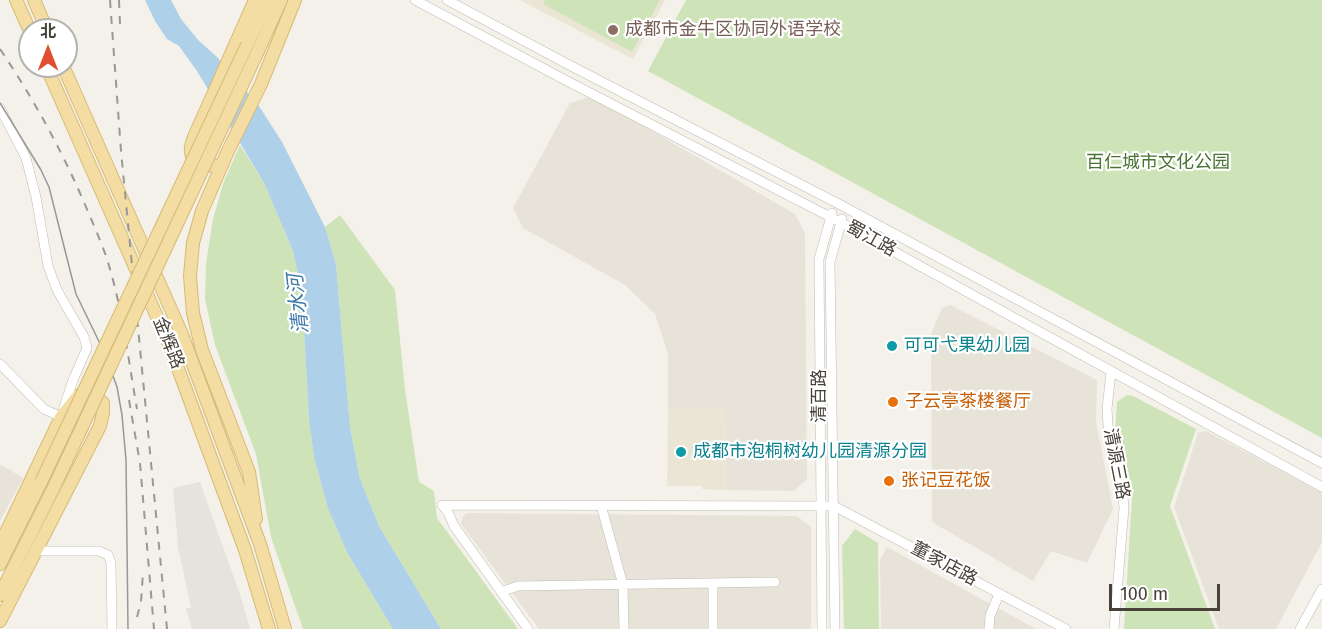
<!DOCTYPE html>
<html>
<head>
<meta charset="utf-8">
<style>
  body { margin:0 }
  #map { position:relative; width:1322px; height:629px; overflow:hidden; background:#f3f1ea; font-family:"Fira Sans","Noto Sans SC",sans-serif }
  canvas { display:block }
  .north { position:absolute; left:18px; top:18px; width:60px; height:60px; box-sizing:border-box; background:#fff; border:2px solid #b5b3b0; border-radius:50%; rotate:0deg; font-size:16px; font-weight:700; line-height:24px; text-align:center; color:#474139 }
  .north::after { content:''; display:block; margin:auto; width:21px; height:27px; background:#e24e32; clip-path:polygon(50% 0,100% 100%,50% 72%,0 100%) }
  .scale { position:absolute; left:1109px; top:584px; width:111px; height:27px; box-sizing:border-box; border:3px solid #474139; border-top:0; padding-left:8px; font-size:18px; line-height:21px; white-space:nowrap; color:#474139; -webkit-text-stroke:4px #fff; paint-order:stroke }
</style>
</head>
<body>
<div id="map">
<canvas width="1322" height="629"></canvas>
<div class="north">北</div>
<div class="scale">100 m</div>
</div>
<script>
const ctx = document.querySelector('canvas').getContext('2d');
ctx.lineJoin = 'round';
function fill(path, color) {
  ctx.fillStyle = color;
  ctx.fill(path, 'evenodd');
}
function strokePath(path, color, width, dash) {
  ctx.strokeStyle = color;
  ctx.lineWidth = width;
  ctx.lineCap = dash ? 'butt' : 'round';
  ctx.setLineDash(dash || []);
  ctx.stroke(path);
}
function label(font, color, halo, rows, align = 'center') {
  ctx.font = font + ' "Fira Sans","Noto Sans SC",sans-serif';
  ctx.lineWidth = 4.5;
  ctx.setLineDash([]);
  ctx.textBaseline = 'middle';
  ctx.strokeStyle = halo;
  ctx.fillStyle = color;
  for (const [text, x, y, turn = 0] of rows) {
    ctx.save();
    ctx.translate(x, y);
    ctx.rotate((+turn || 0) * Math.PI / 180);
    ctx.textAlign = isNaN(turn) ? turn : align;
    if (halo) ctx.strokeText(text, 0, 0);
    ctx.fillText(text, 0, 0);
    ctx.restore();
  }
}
const residential = new Path2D(`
  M592,96L795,214L805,233L807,479L794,491L726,490L725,409L668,408V354L655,314L625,285L523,228L513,208L570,103Z
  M950,305L1097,380L1096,422L1113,509L1087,563L1051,551L1033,581L932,522L931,334L942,308Z
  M1206,431L1322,493V542L1276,629H1219L1174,507L1198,433Z
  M0,464L23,478L0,521Z
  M467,513L797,516L811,527V629H539L461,524L463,516Z
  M887,547L1036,629H881L880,560Z`);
const industrial = new Path2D(`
  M200,482L242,600L250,629H192L186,608H191L178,547L173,488Z`);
const education = new Path2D(`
  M520,0H665L633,59Z
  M668,408L725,409L726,490L702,489V486H667Z`);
const green = new Path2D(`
  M545,0H660L632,52L543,4Z
  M686,0H1322V438L648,71Z
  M240,145L264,183L293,251L302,294L309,420L314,457L328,509L348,554L393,629H303L271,537L256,454L215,345L205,299L206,264L213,219L223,184Z
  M340,215L395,290L405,390L419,482L434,491L437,518L518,629H441L379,526L360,479L350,427L336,264L325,227Z
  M1127,395L1133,396L1196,429L1170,506L1215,629H1124L1132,499L1115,434L1117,402Z
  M855,529L878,543L879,629H844L842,546Z`);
const water = new Path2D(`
  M145,0H171L181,19L199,41L216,56L259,106L282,142L325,227L336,264L350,427L360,479L379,526L441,629H393L348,554L328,509L314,457L309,420L302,294L293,251L264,183L197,71L179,46L167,39L155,21Z`);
const minor = new Path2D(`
  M415,0L569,82L840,222L1322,487
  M447,0L575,68L837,203L1322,463
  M0,108L26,158L36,197L48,266L57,290L84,337L87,348L73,380L61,417L44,409L0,364
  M1111,372L1107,409L1109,440L1121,475L1124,508L1114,629
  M442,505L834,506L1066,629
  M442,505L448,512L454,526L528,629
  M601,505L623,585L624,629
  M36,551H99L108,555L111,563L112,629
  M713,583V629
  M501,592L518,586L775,582
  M822,629L819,259L832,213
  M835,629L830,262L842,219
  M989,629L990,616L999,594
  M1300,629L1322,589`);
const major = new Path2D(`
  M16,0L30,31
  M34,0L47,30
  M247,45L268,0
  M258,51L281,0
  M46,66L169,344L245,550L269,629
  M63,66L181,332L260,544L285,629
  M215,165C205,167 192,163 191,152C190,147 192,142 194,137L255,0
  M256,519L249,472L202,350L193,313L190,276L193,243L202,211L228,151L261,84L295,0
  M0,545L61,417L79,395H93L103,403V413L100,426L0,621
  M0,564L41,482
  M0,595L53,489`);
const tram = new Path2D(`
  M0,103L41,170L49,187L76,294L105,354L117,387L122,415L126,460L128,629`);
const rail = new Path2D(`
  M110,0L121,151L167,629
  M119,0L120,24
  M0,49C35,101 65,156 89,214C95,228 101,242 106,256C122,305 128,358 137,409
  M129,400L140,463L154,629
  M137,617L141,602L143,573`);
const majorBridge = new Path2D(`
  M41,482L247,45
  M53,489L258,51`);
const markers = [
  [613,30,6,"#8d6e63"],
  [892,346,6,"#0f9aa8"],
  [893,402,6,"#e8710a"],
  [681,452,6,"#0f9aa8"],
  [889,481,6,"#e8710a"]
];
const educationNames = [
  ["成都市金牛区协同外语学校",625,30]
];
const parkNames = [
  ["百仁城市文化公园",1158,163]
];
const streetNames = [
  ["蜀江路",871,239,29],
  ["金辉路",168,343,68],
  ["清百路",820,396,-90],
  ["清源三路",1116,464,79],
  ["董家店路",944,564,28]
];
const cultureNames = [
  ["可可弋果幼儿园",904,346],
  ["成都市泡桐树幼儿园清源分园",693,452]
];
const foodNames = [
  ["子云亭茶楼餐厅",905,402],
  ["张记豆花饭",901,481]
];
const waterNames = [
  ["清水河",299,304,-96]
];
fill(residential, '#e7e3d9');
fill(industrial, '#e6e3df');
fill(education, '#ebe5d6');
fill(green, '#cfe3b8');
fill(water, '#aed0e9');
strokePath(minor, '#c1bbb1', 10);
strokePath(major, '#d7ba75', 14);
strokePath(minor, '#fff', 9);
strokePath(major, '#f3dda3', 12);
strokePath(tram, '#989898', 1.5);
strokePath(rail, '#989898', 2, [8, 8]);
strokePath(majorBridge, '#d7ba75', 14, []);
strokePath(majorBridge, '#f3dda3', 12);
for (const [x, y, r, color] of markers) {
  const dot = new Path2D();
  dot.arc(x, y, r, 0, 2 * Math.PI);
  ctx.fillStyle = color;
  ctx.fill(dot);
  strokePath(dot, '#fff', 2);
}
label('18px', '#785e54', '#fff', educationNames, 'left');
label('18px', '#4a7332', '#fff', parkNames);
label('18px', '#474139', '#fff', streetNames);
label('18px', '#0d838f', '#fff', cultureNames, 'left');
label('18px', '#c56008', '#fff', foodNames, 'left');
label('italic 20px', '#3d7aa7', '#fff', waterNames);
</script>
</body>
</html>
